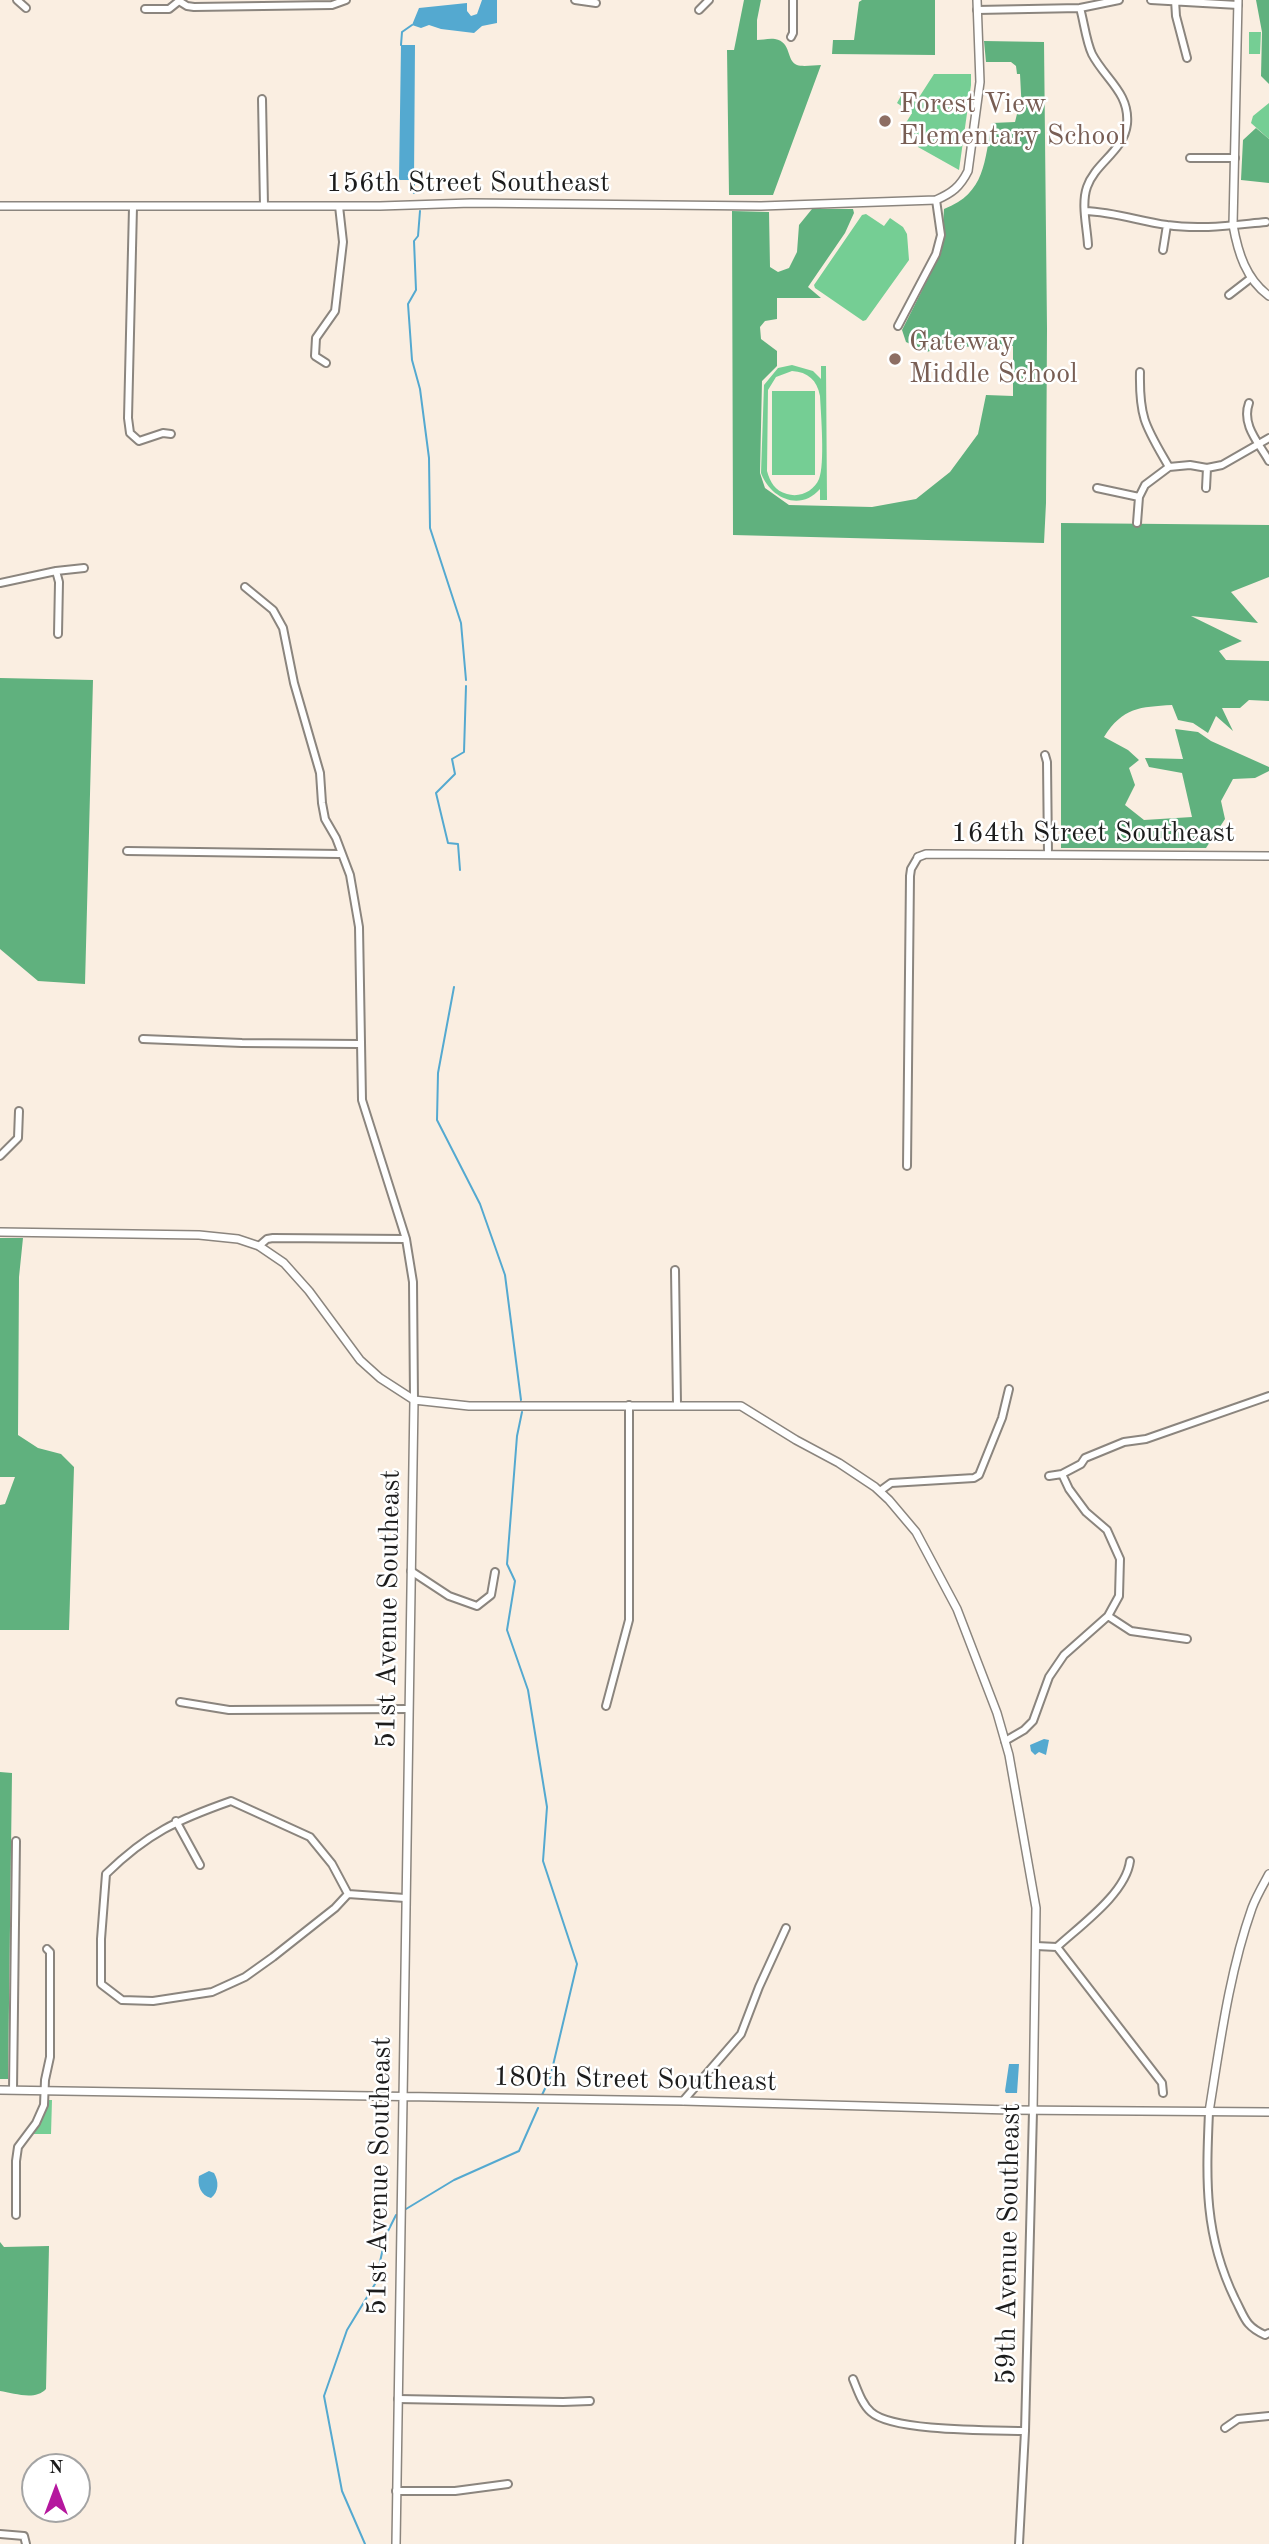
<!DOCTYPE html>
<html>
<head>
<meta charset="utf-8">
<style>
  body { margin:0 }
  #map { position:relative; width:1269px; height:2544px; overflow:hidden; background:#faeee1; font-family:"Old Standard TT",serif }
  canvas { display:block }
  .north { position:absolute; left:21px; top:2453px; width:70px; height:70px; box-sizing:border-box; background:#fff; border:2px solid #a4a4a4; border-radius:50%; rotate:0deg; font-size:19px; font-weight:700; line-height:28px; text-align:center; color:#1c1c1c }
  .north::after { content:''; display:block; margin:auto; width:24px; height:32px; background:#b5179e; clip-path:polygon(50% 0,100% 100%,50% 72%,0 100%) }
</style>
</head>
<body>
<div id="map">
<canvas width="1269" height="2544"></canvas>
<div class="north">N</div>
</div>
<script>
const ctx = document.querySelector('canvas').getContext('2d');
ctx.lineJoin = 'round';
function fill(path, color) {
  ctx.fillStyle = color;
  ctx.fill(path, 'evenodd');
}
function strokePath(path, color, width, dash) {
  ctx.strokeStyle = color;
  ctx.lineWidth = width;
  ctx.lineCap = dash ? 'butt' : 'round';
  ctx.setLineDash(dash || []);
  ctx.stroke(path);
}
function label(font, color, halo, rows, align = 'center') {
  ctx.font = font + ' "Old Standard TT",serif';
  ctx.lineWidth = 5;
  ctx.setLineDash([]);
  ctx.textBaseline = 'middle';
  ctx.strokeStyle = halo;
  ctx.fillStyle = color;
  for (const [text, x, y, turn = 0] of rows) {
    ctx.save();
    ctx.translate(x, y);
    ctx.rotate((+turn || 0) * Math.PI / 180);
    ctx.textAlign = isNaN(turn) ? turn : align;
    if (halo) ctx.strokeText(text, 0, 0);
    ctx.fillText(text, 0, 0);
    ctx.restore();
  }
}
const green = new Path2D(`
  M1249,32H1261L1260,54H1249Z
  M934,74H971V85L959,170L918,147L920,142L905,133L904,126L912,113L897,103L902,94L916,102Z
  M1269,103V139L1251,123L1253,116Z
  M866,214L884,226L890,218L903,227L907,234L909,260L866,320L863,321L815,288L814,285L862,215Z
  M792,365L813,371L821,379V366H826L827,500H820V489C800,512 770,498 761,473L764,385L778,368ZM792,371C808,372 817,380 820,396C821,415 825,464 819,479C814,491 800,498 787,494C775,491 770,482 767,471L768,390L776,377Z
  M772,391H815V475H772Z
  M48,2100H52L51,2134H29L43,2118Z`);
const forest = new Path2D(`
  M744,0H761L757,20V40C762,40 769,38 775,39C792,42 786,61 797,65C803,67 814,65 821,65L773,195H729L727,50H734Z
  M862,0H935V55L832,54L833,40H854L859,2Z
  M1256,0H1269V84L1261,76L1262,32Z
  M984,41L1044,42L1047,329L1046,503L1044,543L733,535L732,211L769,212L770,267L778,272L789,268L797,252L799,225L812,209H853L854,213L845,233L808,287L821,298H777V319L765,321L760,327L761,339L777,351V366L762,381L760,473L765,488L789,505L872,507L916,499L950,472L978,434L986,395L1013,396V346L941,347L927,352L906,342L902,330L941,253L944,209C986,193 984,161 992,123L1015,122L1017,114L1022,113L1020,74H1017L1016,66L1011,62H986Z
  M1256,128L1269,139V183L1241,180L1243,140Z
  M1061,523L1269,525V577L1231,592L1258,623L1191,616L1242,641L1219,651L1226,660L1269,661V701L1249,700L1240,708H1222L1233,731L1216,716L1208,733L1193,723L1178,720L1172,705C1140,707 1123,707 1104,737L1128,750L1139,760L1129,768L1135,785L1125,805L1144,820L1192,817L1182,773L1149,767L1145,758L1183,759L1175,729L1198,732L1211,741L1269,767V771L1255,778L1233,779L1221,801L1225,819L1206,848H1061Z
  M0,678L93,680L85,984L38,981L0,949Z
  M0,1238H23L19,1277L18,1435L38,1448L61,1454L74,1467L69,1630H0V1505L5,1504L15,1477H0Z
  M0,1772L12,1773L8,2079H0Z
  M0,2242L4,2247L49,2246L46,2389C35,2401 14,2393 0,2391Z`);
const water = new Path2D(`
  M482,0H497V23L482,26L474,33L441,29L429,25L421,28L412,25L419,8L467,3V11L471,16L477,14Z
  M401,45H415L414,180H399Z
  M1044,1739L1049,1740L1046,1755L1039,1752L1035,1755L1031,1751L1030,1745Z
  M1009,2064H1019L1017,2093H1006L1005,2091Z
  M209,2171L214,2173C219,2181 219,2192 211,2198C201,2196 197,2185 199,2176Z`);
const stream = new Path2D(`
  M401,45L402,32L412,25
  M414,193V180
  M420,211L418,236L414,241L416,290L408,304L412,360L420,389L429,458L430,528L461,623L466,680
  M460,870L458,844L448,843L436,793L455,774L452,759L464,752L466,686
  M454,987L438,1073L437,1120L480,1204L505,1275L521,1400
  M522,1412L517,1436L507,1564L515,1581L507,1630L528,1690L547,1807L543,1861L577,1964L550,2078L542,2095
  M406,2209L454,2180L519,2151L538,2108
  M365,2544L342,2491L324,2396L347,2330L375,2284L386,2235L396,2215`);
const minor = new Path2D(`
  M17,0L26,8
  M575,0L596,3
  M1151,0L1238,5
  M1175,0L1176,16L1187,58
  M1080,8C1084,22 1086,41 1092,54C1105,79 1130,93 1127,124C1124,151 1095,163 1087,187C1081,204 1087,227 1088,245
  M145,9H169L179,1L187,6L194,7L332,5L346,0
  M699,10L709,0
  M977,10L1080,8L1119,0
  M791,37L793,33V0
  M262,99L264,206
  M1190,158H1235
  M133,207L128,418L130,433L139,441L163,433L171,434
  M1085,211C1114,212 1139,221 1167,225C1200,230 1233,225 1266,222
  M1163,250L1167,225
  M1229,295L1251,278
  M898,326L936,254L941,235L936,200
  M326,363L315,356L316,338L335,311L343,242L339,206
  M1140,372C1139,419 1146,427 1169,467
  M1249,403C1241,425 1259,443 1269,461
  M1097,488L1139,497
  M1206,488L1207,468
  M1137,523L1139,497L1145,485L1169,467L1190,465L1207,468L1222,465L1269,438
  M56,571L59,582L58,634
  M0,583L56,571L84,568
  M245,587L273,610L283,628L294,683L320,773L322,803L325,819L336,838L350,875L359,927L362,1100L406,1239L413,1282L414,1400
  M1045,755L1047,762L1048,854
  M127,851L340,854
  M143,1039L242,1043L359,1044
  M0,1156L18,1138L19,1111
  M907,1166L910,876L911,869L918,857
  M259,1246L267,1239L273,1238L406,1239
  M675,1270L677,1404
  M1049,1476L1062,1474L1081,1464L1085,1458L1124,1442L1146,1439L1269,1396
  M880,1491L891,1483L974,1478L979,1475L1002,1418L1009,1389
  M411,1571L449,1596L477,1606L491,1595L495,1572
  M1108,1616L1131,1631L1187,1639
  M180,1702L229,1710L409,1709
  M606,1706L629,1620V1405
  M1005,1741L1024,1730L1033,1721L1049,1677L1064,1655L1108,1616L1119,1596L1120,1559L1107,1530L1086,1512L1069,1489L1062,1474
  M231,1801L310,1837L332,1864L348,1894L335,1908L273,1957L245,1977L212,1992L153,2001L122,2000L101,1984V1939L106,1874C148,1833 177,1820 231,1801Z
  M176,1821L200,1865
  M348,1894L405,1898
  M1036,1946L1057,1947L1162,2083L1163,2093
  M1057,1947C1081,1925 1126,1893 1130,1861
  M13,2090L16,1841
  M683,2101L741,2034L759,1987L786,1928
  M1209,2112C1206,2181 1204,2235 1235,2299C1245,2318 1245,2326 1265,2335L1269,2333
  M16,2215V2161L18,2147L36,2123L44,2105L45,2080L50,2057V1952L47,1949
  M853,2379C858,2391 862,2404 871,2412C893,2432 994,2430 1025,2431
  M398,2399L563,2402L590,2401
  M1225,2428L1238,2419L1269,2416
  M396,2491H455L508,2484
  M0,2534L24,2536L26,2544
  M1019,2544L1025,2431L1033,2111`);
const tertiary = new Path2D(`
  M1238,0L1233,225C1238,253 1246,279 1269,296
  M0,206H380L471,203L761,206L936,200C952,193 960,187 968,171L980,82L977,0
  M918,857L926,854L1269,856
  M0,1232L199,1235L238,1239L259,1246L284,1263L309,1291L360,1360L380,1378L414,1400L469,1406H741L796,1440L839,1463L875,1487L889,1500L916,1532L957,1609L997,1713L1009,1755L1036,1908L1033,2111
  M0,2090L683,2101L1010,2110L1269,2112
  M1209,2112C1220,2044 1229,1973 1252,1908C1256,1897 1263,1885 1269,1874
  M396,2544L414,1400`);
const markers = [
  [885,121,7,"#8d6e63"],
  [895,359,7,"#8d6e63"]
];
const educationNames = [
  ["Forest View",899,105],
  ["Elementary School",899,137],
  ["Gateway",909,343],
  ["Middle School",909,375]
];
const streetNames = [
  ["156th Street Southeast",468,184],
  ["164th Street Southeast",1093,834],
  ["51st Avenue Southeast",389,1609,-89],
  ["180th Street Southeast",635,2080,1],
  ["51st Avenue Southeast",380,2176,-89],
  ["59th Avenue Southeast",1009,2244,-89]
];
fill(green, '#75ce94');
fill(forest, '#60b17e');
fill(water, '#54a9d0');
strokePath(stream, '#54a9d0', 2);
strokePath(minor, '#8b857e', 10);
strokePath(tertiary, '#8b857e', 10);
strokePath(minor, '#fff', 6);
strokePath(tertiary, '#fff', 7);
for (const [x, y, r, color] of markers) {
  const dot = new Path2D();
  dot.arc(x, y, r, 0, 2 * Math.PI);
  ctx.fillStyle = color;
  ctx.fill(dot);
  strokePath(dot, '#fff', 2.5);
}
label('28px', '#785e54', '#fff', educationNames, 'left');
label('28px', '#1c1c1c', '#fff', streetNames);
</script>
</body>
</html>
